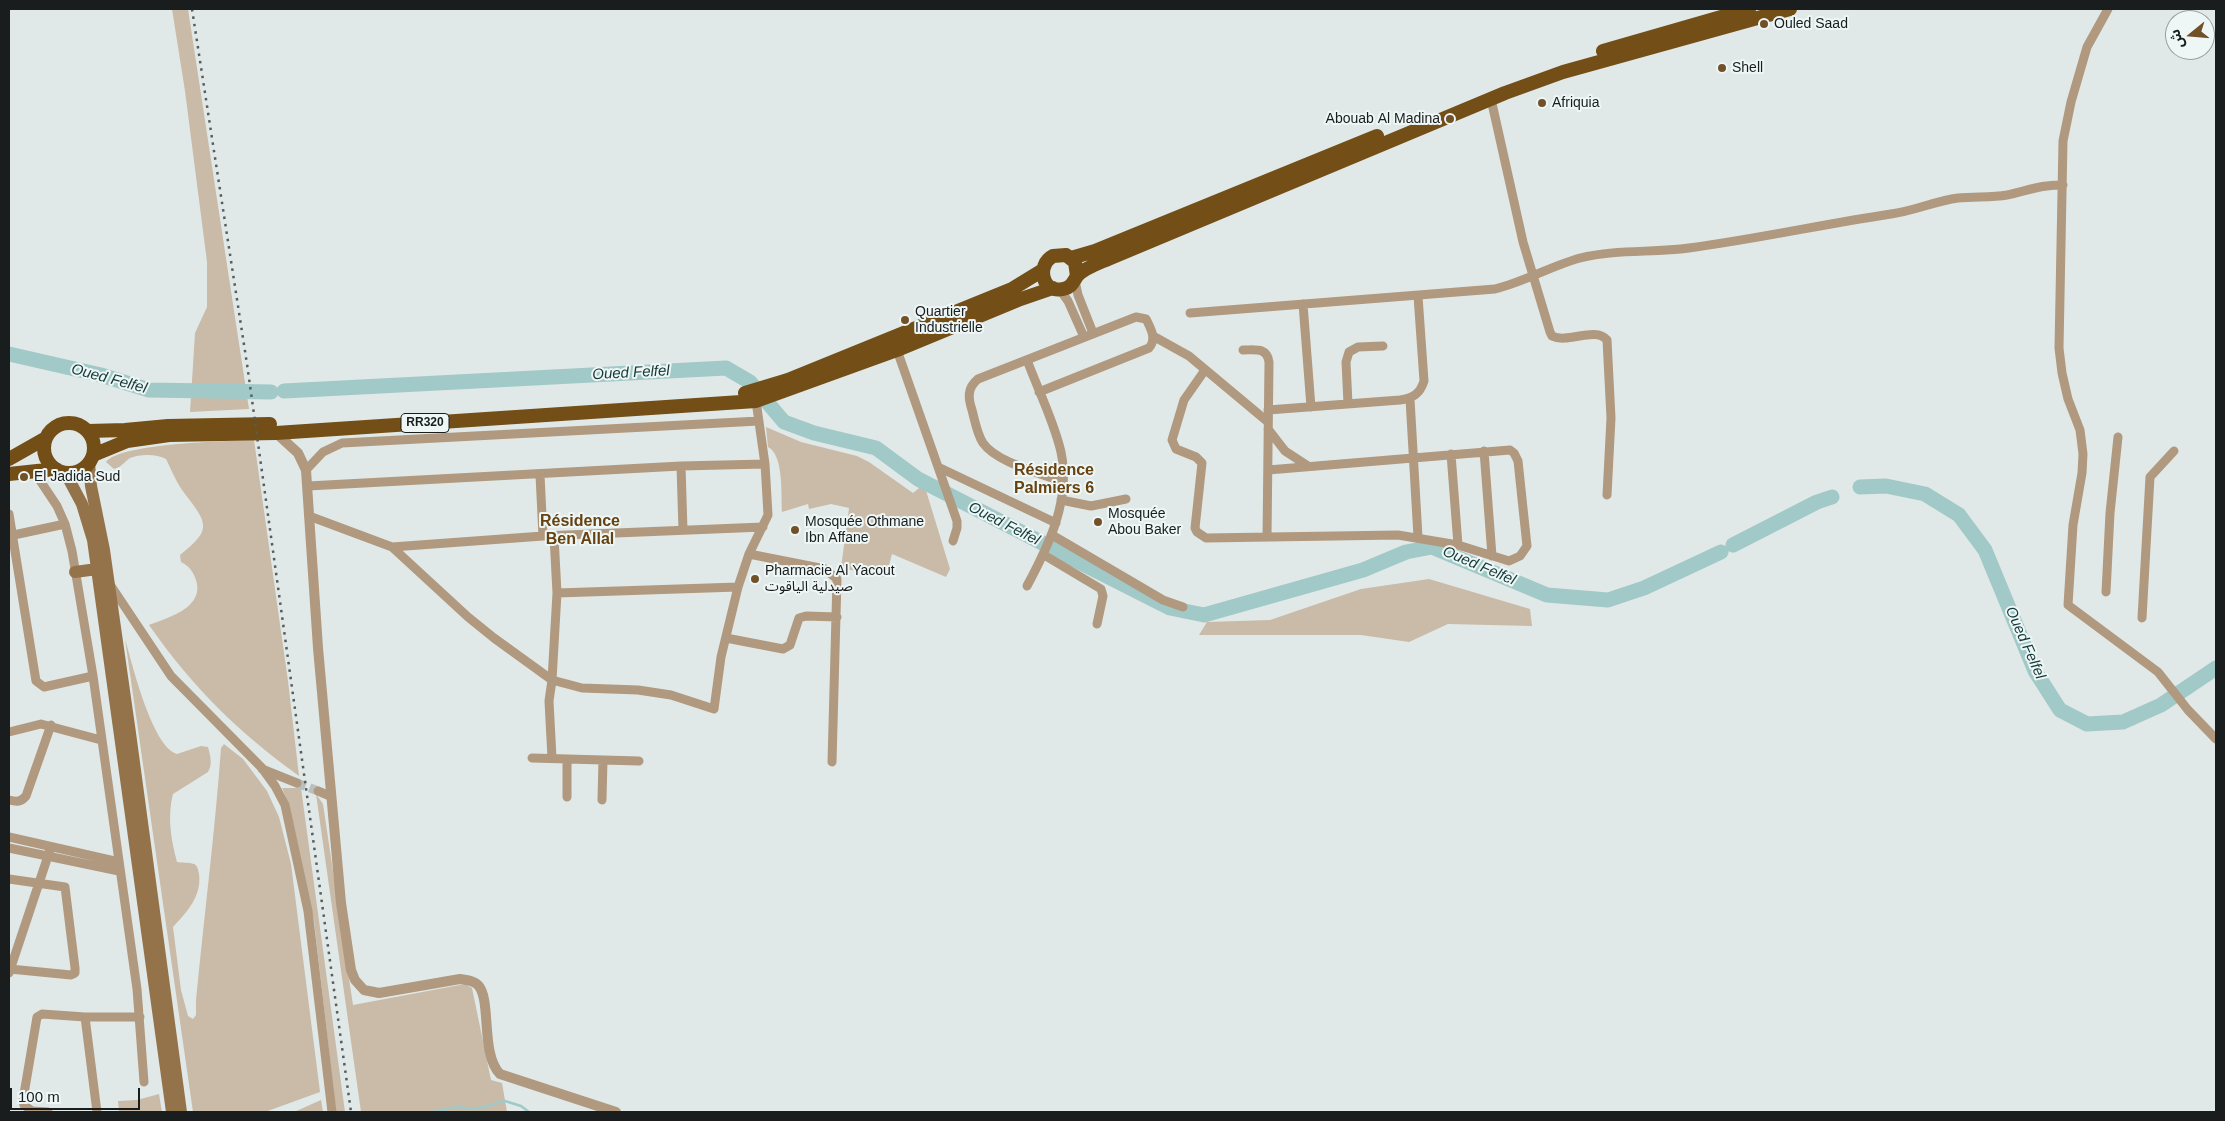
<!DOCTYPE html>
<html>
<head>
<meta charset="utf-8">
<style>
  body { margin:0 }
  #map { position:relative; width:2225px; height:1121px; overflow:hidden; background:#e0e9e8; font-family:Helvetica,"Noto Sans Arabic",sans-serif }
  canvas { display:block }
  .frame { position:absolute; inset:0; border:10px solid #1a1d1d; pointer-events:none }
  .north { position:absolute; left:2165px; top:10px; width:50px; height:50px; box-sizing:border-box; background:#eef6f6; border:1px solid #999f9f; border-radius:50%; rotate:253deg; font-size:14px; font-weight:700; line-height:20px; text-align:center; color:#1a1d1d }
  .north::after { content:''; display:block; margin:auto; width:18px; height:22px; background:#715127; clip-path:polygon(50% 0,100% 100%,50% 72%,0 100%) }
  .scale { position:absolute; left:10px; top:1088px; width:130px; height:22px; box-sizing:border-box; border:2px solid #1a1d1d; border-top:0; padding-left:6px; font-size:15px; line-height:18px; white-space:nowrap; color:#1a1d1d; -webkit-text-stroke:4px #eef6f6; paint-order:stroke }
</style>
</head>
<body>
<div id="map">
<canvas width="2225" height="1121"></canvas>
<div class="frame"></div>
<div class="north">ش</div>
<div class="scale">100 m</div>
</div>
<script>
const ctx = document.querySelector('canvas').getContext('2d');
ctx.lineJoin = 'round';
function fill(path, color) {
  ctx.fillStyle = color;
  ctx.fill(path, 'evenodd');
}
function strokePath(path, color, width, dash) {
  ctx.strokeStyle = color;
  ctx.lineWidth = width;
  ctx.lineCap = dash ? 'butt' : 'round';
  ctx.setLineDash(dash || []);
  ctx.stroke(path);
}
function label(font, color, halo, rows, align = 'center') {
  ctx.font = font + ' Helvetica,"Noto Sans Arabic",sans-serif';
  ctx.lineWidth = 4;
  ctx.setLineDash([]);
  ctx.textBaseline = 'middle';
  ctx.strokeStyle = halo;
  ctx.fillStyle = color;
  for (const [text, x, y, turn = 0] of rows) {
    ctx.save();
    ctx.translate(x, y);
    ctx.rotate((+turn || 0) * Math.PI / 180);
    ctx.textAlign = isNaN(turn) ? turn : align;
    if (halo) ctx.strokeText(text, 0, 0);
    ctx.fillText(text, 0, 0);
    ctx.restore();
  }
}
const green = new Path2D(`
  M172,9H188L249,409L190,412L195,333L207,307V262L185,91Z
  M766,427L801,442L857,456L869,462L913,493L924,484L950,569L946,577L892,554L886,577L841,568L849,508L831,504L809,509L808,504L782,512C781,495 784,455 768,447Z
  M254,440L288,681L299,776C237,731 193,688 149,625C167,618 205,608 196,580C193,571 189,566 181,562L180,555C211,530 209,525 185,494C177,484 172,471 166,459C157,454 140,454 130,458C124,462 122,467 114,469L106,462C120,443 228,441 254,440Z
  M1429,579L1530,609L1532,626L1448,624L1409,642L1361,635H1199L1207,622L1270,620L1361,589Z
  M125,639C132,663 152,747 177,754L201,746L208,747C210,755 213,764 208,772L173,794C167,817 171,840 177,862C182,863 189,862 194,864C198,866 198,870 199,874C202,896 187,912 173,927L181,990L188,1016L193,1019L196,1015V1000C204,916 215,832 221,748L224,744L243,759L267,791L279,817L291,864L320,1092L265,1112H193Z
  M282,788H301L345,1112H336L314,921L289,805Z
  M316,794L323,804L353,1005L465,984L472,988L491,1080L502,1083L507,1112H361Z
  M159,1094L162,1112H119L118,1101L137,1100Z
  M321,1100L323,1112H294Z`);
const stream = new Path2D(`
  M433,1112L457,1107L475,1109L505,1101L521,1106L529,1112`);
const river = new Path2D(`
  M9,354L101,375L149,390L271,392
  M284,391L726,368L750,382L784,422L814,433L876,448L918,479L1091,568L1170,608L1204,615L1363,570L1406,552L1432,547L1547,595L1608,600L1644,588L1721,552
  M1860,487L1886,486L1925,494L1959,515L1985,550L2035,671L2060,710L2087,724L2123,722L2161,705L2216,668
  M1733,545L1817,502L1832,497`);
const minorTunnel = new Path2D(`
  M297,783L318,791`);
const minor = new Path2D(`
  M2108,9L2087,47L2071,102L2063,141L2059,348L2062,373L2068,399L2080,430L2083,454L2082,473L2073,525L2068,605L2158,672L2188,710L2216,739
  M1491,99L1523,242L1550,332L1552,336C1568,344 1595,326 1607,340L1611,418L1607,495
  M1075,281L1078,295L1093,333
  M1060,290L1068,301L1084,337
  M1303,304L1311,407
  M1190,313L1495,289C1524,282 1551,266 1580,258C1616,249 1653,253 1689,248C1757,239 1824,224 1891,214C1914,211 1935,201 1958,198C1974,196 1991,198 2007,195C2026,191 2043,184 2063,185
  M1153,336L1189,356L1268,422
  M897,350L957,521V528L953,541
  M1243,350C1255,350 1267,347 1269,362L1267,537
  M1027,360C1038,390 1054,421 1061,452C1071,500 1049,545 1027,586
  M1205,370L1184,400L1172,440L1176,449L1196,457L1202,463L1195,528L1197,532L1206,538L1398,535L1458,545L1509,561L1520,556L1527,546L1518,461L1514,453L1510,450L1268,470
  M1039,392L1149,348C1157,339 1151,329 1146,319L1136,317L978,379C967,388 968,398 972,410C975,421 977,434 983,443C997,463 1041,473 1063,482
  M1410,399L1418,537
  M1348,404L1346,362L1349,352L1358,347L1383,346
  M1268,410L1400,400C1413,398 1420,394 1424,381L1418,296
  M1268,429L1285,451L1308,466
  M1484,451L1492,556
  M1451,454L1458,545
  M681,466L683,530
  M938,467L1056,523
  M33,470L57,506L65,524L72,551L93,676L137,989L144,1082
  M306,470L323,452L342,443L759,421
  M540,475L543,536
  M308,486L681,466L765,464
  M1061,500L1091,506L1126,499
  M9,514L36,681L44,687L93,676
  M309,516L392,547L468,617L494,638L552,680L582,688L638,690L671,695L714,709L721,657L738,587L749,554L768,515L765,464L756,401
  M1052,535L1163,600L1183,607
  M9,536L65,524
  M392,547L543,536L763,527
  M749,554L825,569L837,579L832,762
  M1044,555L1101,589L1103,596L1097,624
  M111,586L171,676L262,768L275,786L285,805L308,911L332,1112
  M2106,592L2110,513L2118,437
  M557,593L738,587
  M2142,618L2150,477L2174,451
  M726,638L783,649L790,645L799,618L806,616L837,617
  M9,732L41,724L101,740
  M532,758L639,761
  M552,758L549,701L552,680L557,593L554,536
  M262,769L297,783
  M318,791L330,796
  M567,797V759
  M9,800C17,802 21,802 26,796L51,725
  M602,800L603,760
  M9,837L119,862
  M9,848L119,871
  M9,879L65,887L75,968V973L71,975L10,969
  M9,973L51,847
  M85,1017L97,1112
  M48,1112L32,1111L24,1105L23,1100L37,1017L42,1014L85,1017H140`);
const tertiary = new Path2D(`
  M276,433L298,453L306,470L318,648L341,903L351,970L355,980L364,990L379,993L460,979C466,980 473,980 478,985C492,1000 480,1053 500,1074L616,1112`);
const secondary = new Path2D(`
  M89,463L91,486L104,550L130,733L181,1112
  M65,472L82,504L93,540L172,1112
  M75,572L97,569`);
const trunk = new Path2D(`
  M1603,51L1749,9
  M1071,258L1095,251L1377,136
  M1077,276L1075,262L1066,255L1053,256C1036,265 1042,294 1063,289C1072,287 1073,282 1077,276C1084,268 1099,263 1108,259L1505,93L1563,72L1790,9
  M745,393L788,380L1012,289L1043,270
  M44 448a25 25 0 1 1 50 0a25 25 0 1 1-50 0Z
  M88,431L125,430L168,426L270,424
  M93,455L127,441L169,435L276,433L756,401L897,350L1018,300L1053,288
  M9,459L46,438
  M9,474L56,469`);
const rail = new Path2D(`
  M192,9L247,364L351,1112`);
const markers = [
  [1764,24,5,"#715127"],
  [1722,68,5,"#715127"],
  [1542,103,5,"#715127"],
  [1450,119,5,"#715127"],
  [905,320,5,"#715127"],
  [24,477,5,"#715127"],
  [1098,522,5,"#715127"],
  [795,530,5,"#715127"],
  [755,579,5,"#715127"]
];
const shields = [
  [425,423,48]
];
const shieldNames = [
  ["RR320",425,423]
];
const poiNames = [
  ["Ouled Saad",1774,24],
  ["Shell",1732,68],
  ["Afriquia",1552,103],
  ["Abouab Al Madina",1440,119,"right"],
  ["Quartier",915,312],
  ["Industrielle",915,328],
  ["El Jadida Sud",34,477],
  ["Mosquée",1108,514],
  ["Abou Baker",1108,530],
  ["Mosquée Othmane",805,522],
  ["Ibn Affane",805,538],
  ["Pharmacie Al Yacout",765,571],
  ["صيدلية الياقوت",765,587]
];
const waterNames = [
  ["Oued Felfel",631,373,-3],
  ["Oued Felfel",109,379,15],
  ["Oued Felfel",1004,524,27],
  ["Oued Felfel",1479,566,23],
  ["Oued Felfel",2025,643,66]
];
const quarterNames = [
  ["Résidence",1054,471],
  ["Palmiers 6",1054,489],
  ["Résidence",580,522],
  ["Ben Allal",580,540]
];
fill(green, '#cabaa8');
strokePath(stream, '#a1c9c7', 2.5);
strokePath(river, '#a1c9c7', 15);
strokePath(minorTunnel, '#b8c0bf', 9, [9, 4.5]);
strokePath(minor, '#b0997e', 9);
strokePath(tertiary, '#b0997e', 10);
strokePath(secondary, '#94734b', 12);
strokePath(trunk, '#734e17', 14);
strokePath(rail, '#575c5c', 2.5, [2.5, 5]);
for (const [x, y, r, color] of markers) {
  const dot = new Path2D();
  dot.arc(x, y, r, 0, 2 * Math.PI);
  ctx.fillStyle = color;
  ctx.fill(dot);
  strokePath(dot, '#eef6f6', 2);
}
for (const [x, y, w] of shields) {
  const box = new Path2D();
  box.roundRect(x - w / 2, y - 9.5, w, 19, 4);
  ctx.fillStyle = '#eef6f6';
  ctx.fill(box);
  strokePath(box, '#1a1d1d', 1);
}
label('bold 12px', '#1a1d1d', null, shieldNames);
label('14px', '#1a1d1d', '#eef6f6', poiNames, 'left');
label('italic 15px', '#133a38', '#eef6f6', waterNames);
label('bold 16px', '#65420f', '#eef6f6', quarterNames);
</script>
</body>
</html>
